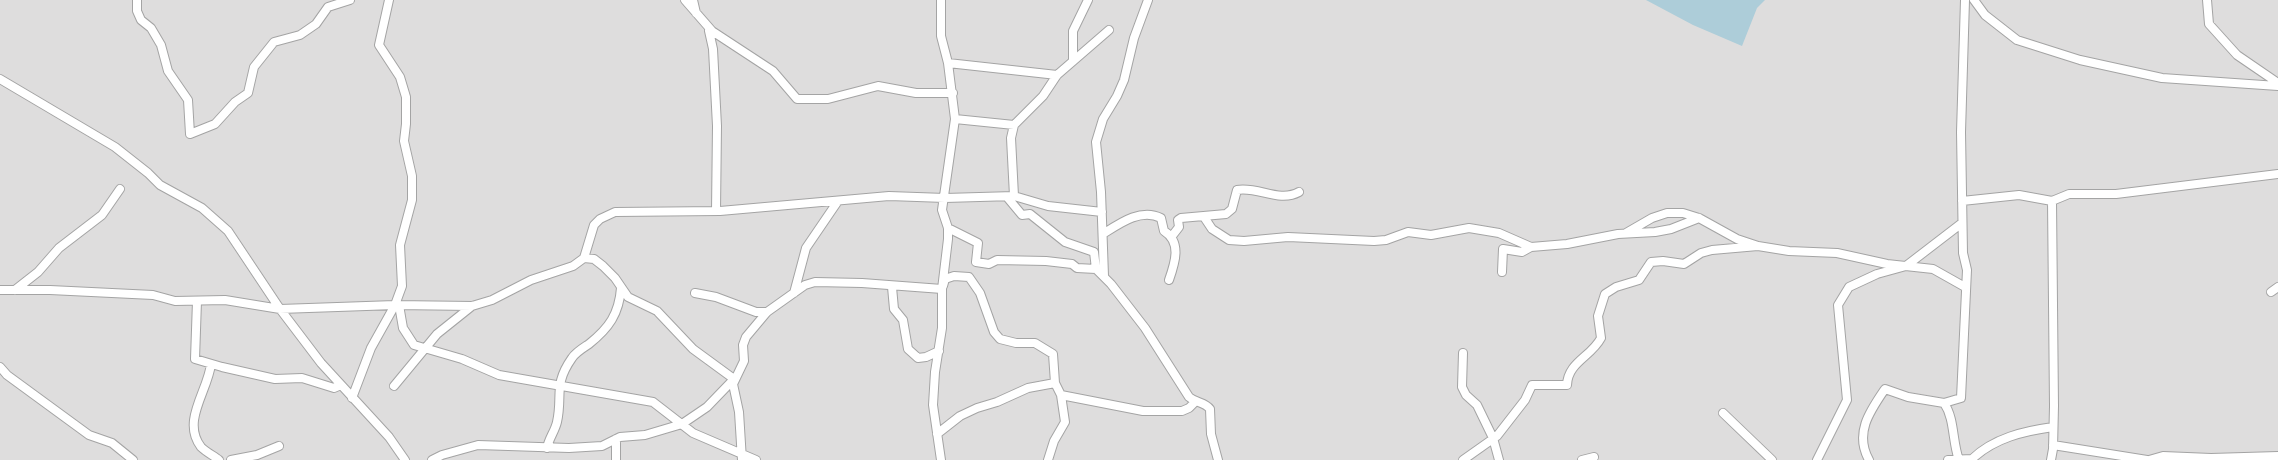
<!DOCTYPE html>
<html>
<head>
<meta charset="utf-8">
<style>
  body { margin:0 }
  canvas { display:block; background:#f0ede8 }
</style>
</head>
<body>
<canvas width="2278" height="460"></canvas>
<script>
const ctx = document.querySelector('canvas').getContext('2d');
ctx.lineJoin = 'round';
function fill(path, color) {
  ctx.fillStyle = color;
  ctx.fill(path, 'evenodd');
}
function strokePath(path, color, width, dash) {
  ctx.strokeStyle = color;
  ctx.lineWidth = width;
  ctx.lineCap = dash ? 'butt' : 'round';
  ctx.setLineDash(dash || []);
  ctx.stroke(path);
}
const residential = new Path2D(`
  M0,0H2278V460H0Z`);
const water = new Path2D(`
  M1646,0H1765L1757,8L1742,46L1693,25Z`);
const minor = new Path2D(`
  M137,0V11L141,20L151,28L161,45L168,71L188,100L190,134L215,124L235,102L248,93L254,67L274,42L300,35L316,24L328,7L350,0
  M685,0L712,31L773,71L797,99H828L878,86L916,93H953
  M693,0L696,13
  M1974,0L1985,15L2017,40L2080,60L2162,78L2278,86
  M2207,0L2209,24L2237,55L2278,83
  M709,31L713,49L717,126L716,211
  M1073,61V31L1088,0
  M948,63L1057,75
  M0,79L115,147L148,173L160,185L202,208L228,231L280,309L321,363L389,437L405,460
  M955,119L1014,125
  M1014,196L1011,138L1014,125L1043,96L1057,75L1109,30
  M1007,197L1022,215L1030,214L1065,242L1094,252L1096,269L1111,284L1145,328L1189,397C1196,403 1205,402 1210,409L1211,434L1218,460
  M1962,201L2019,195L2052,201L2069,194H2116L2278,174
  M1204,217L1212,229L1229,240L1244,241L1288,237L1374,241L1386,240L1408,232L1431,235L1469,228L1499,233L1531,247
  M948,228L978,243L976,262L989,264L997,260L1046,261L1072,264L1077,268L1096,269
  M1626,233L1652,218L1667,213H1683L1699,218L1737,239L1758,246L1789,251L1837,253L1887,264L1933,269L1965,287
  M1103,234C1120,223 1141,208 1161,218L1164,231C1182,242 1175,263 1169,280
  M1172,236L1179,227L1178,220L1181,218L1226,214L1232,209L1237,190C1258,186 1279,203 1299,192
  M1502,272L1503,249L1522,252L1531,247L1567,244L1618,234L1655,232L1671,229L1699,218
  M1104,276L1101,192L1096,142L1103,119L1117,96L1124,80L1134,38L1148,0
  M943,286L945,279L954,276L969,277L980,293L994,332L1000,339L1016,343H1035L1053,354L1055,383L1061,395L1143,411H1182L1189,408L1195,402
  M892,287L894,309L903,320L908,349L918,358L926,357L939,351
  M0,290H50L153,295L175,301L225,300L280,309L395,305L472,306L492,300L531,280L573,266L584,258L594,225L600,219L615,212L720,211L889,196L945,198L1014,196L1048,206L1102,212
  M15,290L38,272L59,248L102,215L120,189
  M2271,292L2278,287
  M695,293L716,297L756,312H767
  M794,293L806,248L838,201
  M197,301L195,359L222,367L275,379L302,378L334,388L341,385
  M399,305L403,328L414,345L462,359L499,375L653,402L693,433L756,460
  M1463,353L1462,387L1466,395L1477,405L1493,438L1499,460
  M211,364C208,391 181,421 201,447C206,452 214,456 219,460
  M0,367L7,375L89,435L112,443L133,460
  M394,386L437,334L472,306
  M352,398L371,348L395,305L402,286L400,245L412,200V176L404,141L406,124V97L400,77L379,45L389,0
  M1944,403L1961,398L1967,270L1963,253L1961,132L1965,0
  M1723,413L1772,460
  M937,434L960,416L977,408L997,402L1028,388L1055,383
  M616,439V460
  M2053,445L2147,460
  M547,448C549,438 555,431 557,422C563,395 553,385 572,358C576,352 583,348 589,344C609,328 619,314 621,288
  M231,460L257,455L279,446
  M432,460L442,455L478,445L569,448L602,446L620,437L645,435L682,424L707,407L734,379L693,349L657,311L628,297L615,278L603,266L594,259L584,258
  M742,460L739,412L733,384L744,361L743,345L746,337L767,312L805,285L815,282L862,283L942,289
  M941,460L933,405L935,372L942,328V289L948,239V228L942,210L955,119L948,63L941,36V0
  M1048,460L1054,441L1065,422L1061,395
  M1463,460L1497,436L1525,400L1532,385H1567C1568,362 1591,357 1601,338L1598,316L1605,294L1616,287L1639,280L1651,262L1663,261L1684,264L1701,253L1712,250L1758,246
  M1582,460L1594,457
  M1817,460L1847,400L1838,305L1849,287L1877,274L1906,266L1962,223
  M1869,460C1854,433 1870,411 1885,389L1908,397L1944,403C1955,419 1952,441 1959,460
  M1948,460L1972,459C1994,438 2024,431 2053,427
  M2051,460L2053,449L2054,406L2052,201
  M2149,460L2163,456L2211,458L2278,456`);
fill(residential, '#dedddd');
fill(water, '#adcdd9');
strokePath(minor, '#a4a4a4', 10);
strokePath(minor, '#fff', 8);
</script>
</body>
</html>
